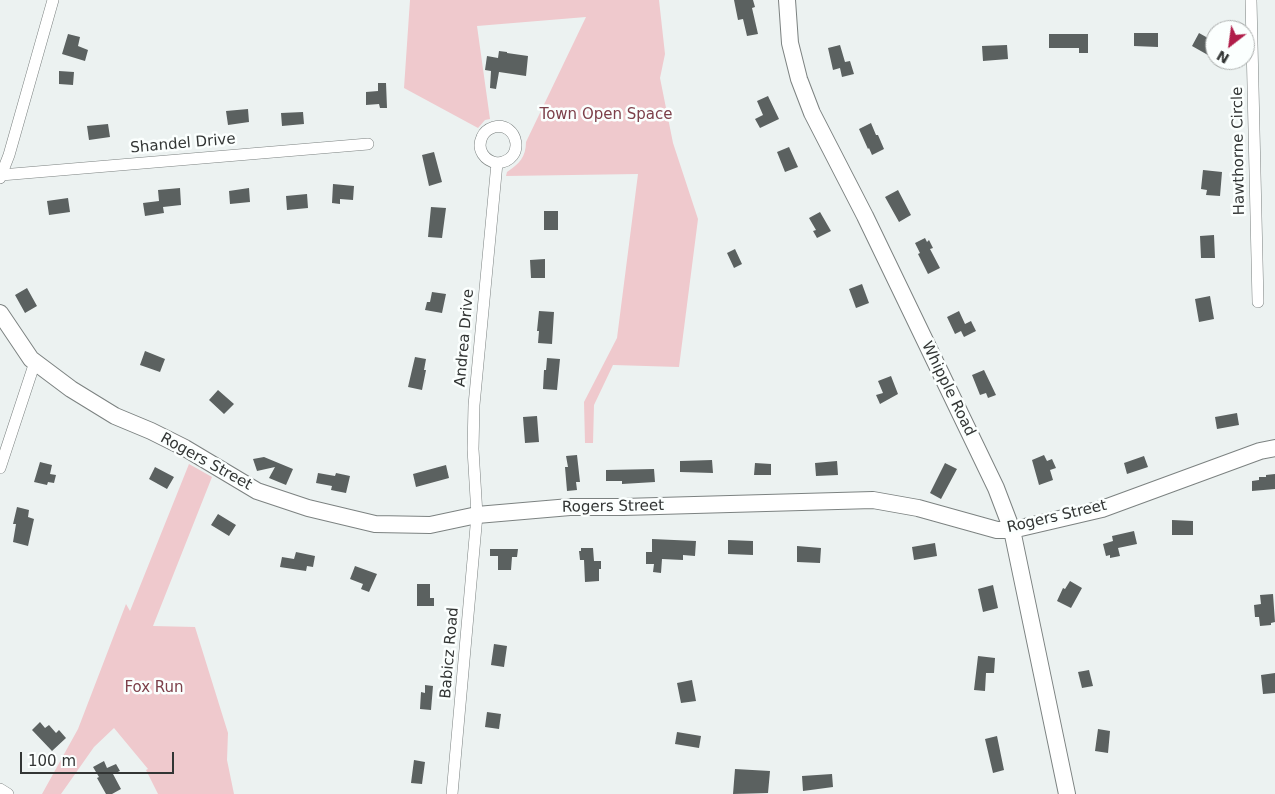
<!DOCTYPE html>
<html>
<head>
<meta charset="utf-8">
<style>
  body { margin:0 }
  #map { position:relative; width:1275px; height:794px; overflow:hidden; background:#ecf2f1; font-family:"DejaVu Sans",sans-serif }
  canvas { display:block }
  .north { position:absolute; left:1205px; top:20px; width:50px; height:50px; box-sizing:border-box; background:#fbfffe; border:1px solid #abaead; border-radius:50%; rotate:210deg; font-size:14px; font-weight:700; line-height:20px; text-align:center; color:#323534 }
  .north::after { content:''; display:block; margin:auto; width:18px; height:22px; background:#b01d49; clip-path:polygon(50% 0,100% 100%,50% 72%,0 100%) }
  .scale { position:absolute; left:20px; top:752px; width:154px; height:22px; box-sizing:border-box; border:2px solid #323534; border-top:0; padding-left:6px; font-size:15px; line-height:18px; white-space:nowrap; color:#323534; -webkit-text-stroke:4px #fbfffe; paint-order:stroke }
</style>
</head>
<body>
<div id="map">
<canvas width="1275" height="794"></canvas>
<div class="north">N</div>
<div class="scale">100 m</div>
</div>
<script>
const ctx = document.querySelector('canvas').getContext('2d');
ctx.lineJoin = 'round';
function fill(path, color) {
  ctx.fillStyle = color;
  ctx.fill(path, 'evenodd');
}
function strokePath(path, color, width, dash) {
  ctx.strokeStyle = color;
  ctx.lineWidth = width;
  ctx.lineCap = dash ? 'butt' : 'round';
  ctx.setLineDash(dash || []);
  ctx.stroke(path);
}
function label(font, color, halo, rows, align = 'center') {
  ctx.font = font + ' "DejaVu Sans",sans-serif';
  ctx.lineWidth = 5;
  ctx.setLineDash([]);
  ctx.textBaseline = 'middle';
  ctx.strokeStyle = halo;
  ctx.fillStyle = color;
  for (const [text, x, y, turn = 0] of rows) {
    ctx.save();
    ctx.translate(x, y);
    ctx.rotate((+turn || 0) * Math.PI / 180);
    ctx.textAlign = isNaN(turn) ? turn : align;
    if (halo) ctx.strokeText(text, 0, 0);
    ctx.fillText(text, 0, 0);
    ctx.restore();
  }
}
const green = new Path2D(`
  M410,0H659L665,54L660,78L673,143L698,219L679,367L613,365L594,405L593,443H585L584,402L617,338L638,174L506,176L507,172C519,164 526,157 526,142L586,17L477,26L490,119L485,120L478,128L404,88Z
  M189,464L212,477L153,626L195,627L228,733L227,760L234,794H158L146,770L148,769L114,728L94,747L61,794H42L78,729L126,604L130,611Z`);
const building = new Path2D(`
  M734,0H753L755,7L752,8L758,34L747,36L743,19L738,20Z
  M1134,33H1158V47L1134,46Z
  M1199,33L1215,42V59L1192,46Z
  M68,34L80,37L78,46L88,50L85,61L62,54Z
  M1049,34H1088V53H1079V48H1049Z
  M840,45L845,62L850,61L854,74L842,77L840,68L833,70L828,48Z
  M1007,45L1008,59L983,61L982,46Z
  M499,51L507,52V53L528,56L526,76L499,72L496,89L490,88L491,71L485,70L487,56L498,58Z
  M59,71L74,72L73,85L59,84Z
  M378,83H386L387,108H380L379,104L366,105V92L378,91Z
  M768,96L779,119L760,128L755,119L763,115L757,101Z
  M248,109L249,122L228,125L226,111Z
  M303,112L304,124L282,126L281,113Z
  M871,123L876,135H878L884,149L872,155L869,148L868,149L859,129Z
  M108,124L110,137L89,140L87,126Z
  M789,147L798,167L785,172L777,152Z
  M434,152L442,182L429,186L422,155Z
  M1203,170L1222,172L1220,196L1206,195L1207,190L1201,189Z
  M333,184L354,186L353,200L340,199V204L332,203Z
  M180,188L181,205L163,207L164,213L145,216L143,203L159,201L158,190Z
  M249,188L250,202L230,204L229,191Z
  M898,190L911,215L899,222L885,197Z
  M307,194L308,208L287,210L286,196Z
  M68,198L70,212L49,215L47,201Z
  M431,207L446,208L442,238L428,237Z
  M544,211H558V230H544Z
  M820,212L831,231L817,238L813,231L816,230L809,218Z
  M1214,235L1215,258H1201L1200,236Z
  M925,238L927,242L929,240L933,248L930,249L940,268L928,274L918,254L920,253L915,243Z
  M735,249L742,264L734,268L727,253Z
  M545,259V278H531L530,260Z
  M862,284L869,303L856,308L849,289Z
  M27,288L37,306L25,313L15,295Z
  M432,292L446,294L442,313L425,310L427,302H430Z
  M1210,296L1214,319L1199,322L1195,299Z
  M539,311L554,312L552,344L538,343L539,331H537Z
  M959,311L965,324L971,321L976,331L964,337L961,331L955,334L947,317Z
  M145,351L165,359L160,372L140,365Z
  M415,357L426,359L424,370H426L422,390L408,387Z
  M547,358L560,359L557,390L543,389L544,370H546Z
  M984,370L996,395L988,398L986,393L980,395L972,375Z
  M891,376L898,394L880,404L876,395L883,393L878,381Z
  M218,390L234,404L224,414L209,400Z
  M1237,413L1239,425L1217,429L1215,417Z
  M537,416L539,442L525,443L523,417Z
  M577,455L580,482H576L577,490L567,491L565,467H568L566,456Z
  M1044,455L1047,461L1052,459L1056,468L1050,470L1053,480L1039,485L1032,460Z
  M1144,456L1148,467L1127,474L1124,463Z
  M264,457L293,469L286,485L269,478L275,467L257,471L253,459Z
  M712,460L713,473L680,472V461Z
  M837,461L838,475L816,476L815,463Z
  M40,462L52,465L50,474L56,475L54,483L48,482L47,485L34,482Z
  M755,463L771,464V475H754Z
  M945,463L957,469L941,499L930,493Z
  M446,465L449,478L416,487L413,474Z
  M155,467L174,477L167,489L149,479Z
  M654,469L655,482L622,484V481H606V470Z
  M318,473L335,476L336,473L350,476L346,493L331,490L332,486L316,483Z
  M1275,474V489L1252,491V481L1259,480V477H1266V475Z
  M17,507L29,510L28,517L34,519L28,546L13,542L16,524H13Z
  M218,514L236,525L229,536L211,525Z
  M1172,520L1193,521V535H1172Z
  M1134,531L1137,544L1118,548L1120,556L1110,558V555L1106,556L1103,544L1113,541L1112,536Z
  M652,539L696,541L695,556L683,555V560L662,559L661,573L653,572L654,564H646V552H652Z
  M728,540L753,541V555L728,554Z
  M935,543L937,556L914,560L912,547Z
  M797,546L821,548L820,563L797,562Z
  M581,548H593L594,561H601V569H599V581L585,582L584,560H580L579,551H581Z
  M490,549H518L517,557H512L511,570H498V556H490Z
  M296,552L315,556L313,567L307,566L306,571L280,567L282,557L294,559Z
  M355,566L377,574L369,592L361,589L363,584L350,579Z
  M1070,581L1082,588L1071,608L1057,601L1063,588L1065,589Z
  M417,584H430V598H434V606H417Z
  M993,585L998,608L983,612L978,589Z
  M1273,594L1275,622L1271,623V625L1260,626L1259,617H1255L1254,605L1261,604L1260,595Z
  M494,644L507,646L504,667L491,665Z
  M978,656L995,658L994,673H986L985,691L974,690Z
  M1089,670L1093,686L1082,688L1078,672Z
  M1275,673V693L1263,694L1261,675Z
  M692,680L696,701L681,703L677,683Z
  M425,685L433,686L431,710L420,709L421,692L425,693Z
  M487,712L501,714L499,729L485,727Z
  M40,722L45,728L49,725L56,733L59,730L66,738L52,751L32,730Z
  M1098,729L1110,731L1108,753L1095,751Z
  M677,732L701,736L699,748L675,744Z
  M997,736L1004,770L993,773L985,739Z
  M414,760L425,762L422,784L411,783Z
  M104,761L107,768L116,764L120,771L113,774L121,789L112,794H106L97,778L99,777L93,767Z
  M735,769L770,771L768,793L733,794Z
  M832,774L833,787L803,791L802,776Z`);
const street = new Path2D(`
  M1251,0L1258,302
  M1,175L368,144
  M0,178L9,155L53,0
  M0,468L35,362
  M0,789L8,794
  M452,794L477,515L473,449L474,405L497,163C527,161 518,121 494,127C488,129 484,132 482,137C476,150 485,161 497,163`);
const secondary = new Path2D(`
  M787,0L790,43L799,79L812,113L865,216L996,488L1012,530L1067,794
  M0,313L31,359L71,389L115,416L151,431L185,448L257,491L308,508L375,524L430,525L477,515L570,507H623L873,500L918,508L997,530H1012L1102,509L1260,451L1275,448`);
const parkNames = [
  ["Town Open Space",606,115],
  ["Fox Run",154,688]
];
const streetNames = [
  ["Shandel Drive",183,144,-5],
  ["Hawthorne Circle",1239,151,-91],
  ["Andrea Drive",465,338,-85],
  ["Whipple Road",948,389,64],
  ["Rogers Street",206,462,29],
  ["Rogers Street",613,507,-1],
  ["Rogers Street",1057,517,-13],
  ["Babicz Road",450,653,-85]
];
fill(green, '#efc9cd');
fill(building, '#5b6160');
strokePath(street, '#7c8281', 12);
strokePath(secondary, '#7c8281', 18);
strokePath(street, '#fff', 11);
strokePath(secondary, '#fff', 16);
label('15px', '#7d404a', '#fbfffe', parkNames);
label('15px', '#323534', '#fbfffe', streetNames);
</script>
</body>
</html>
